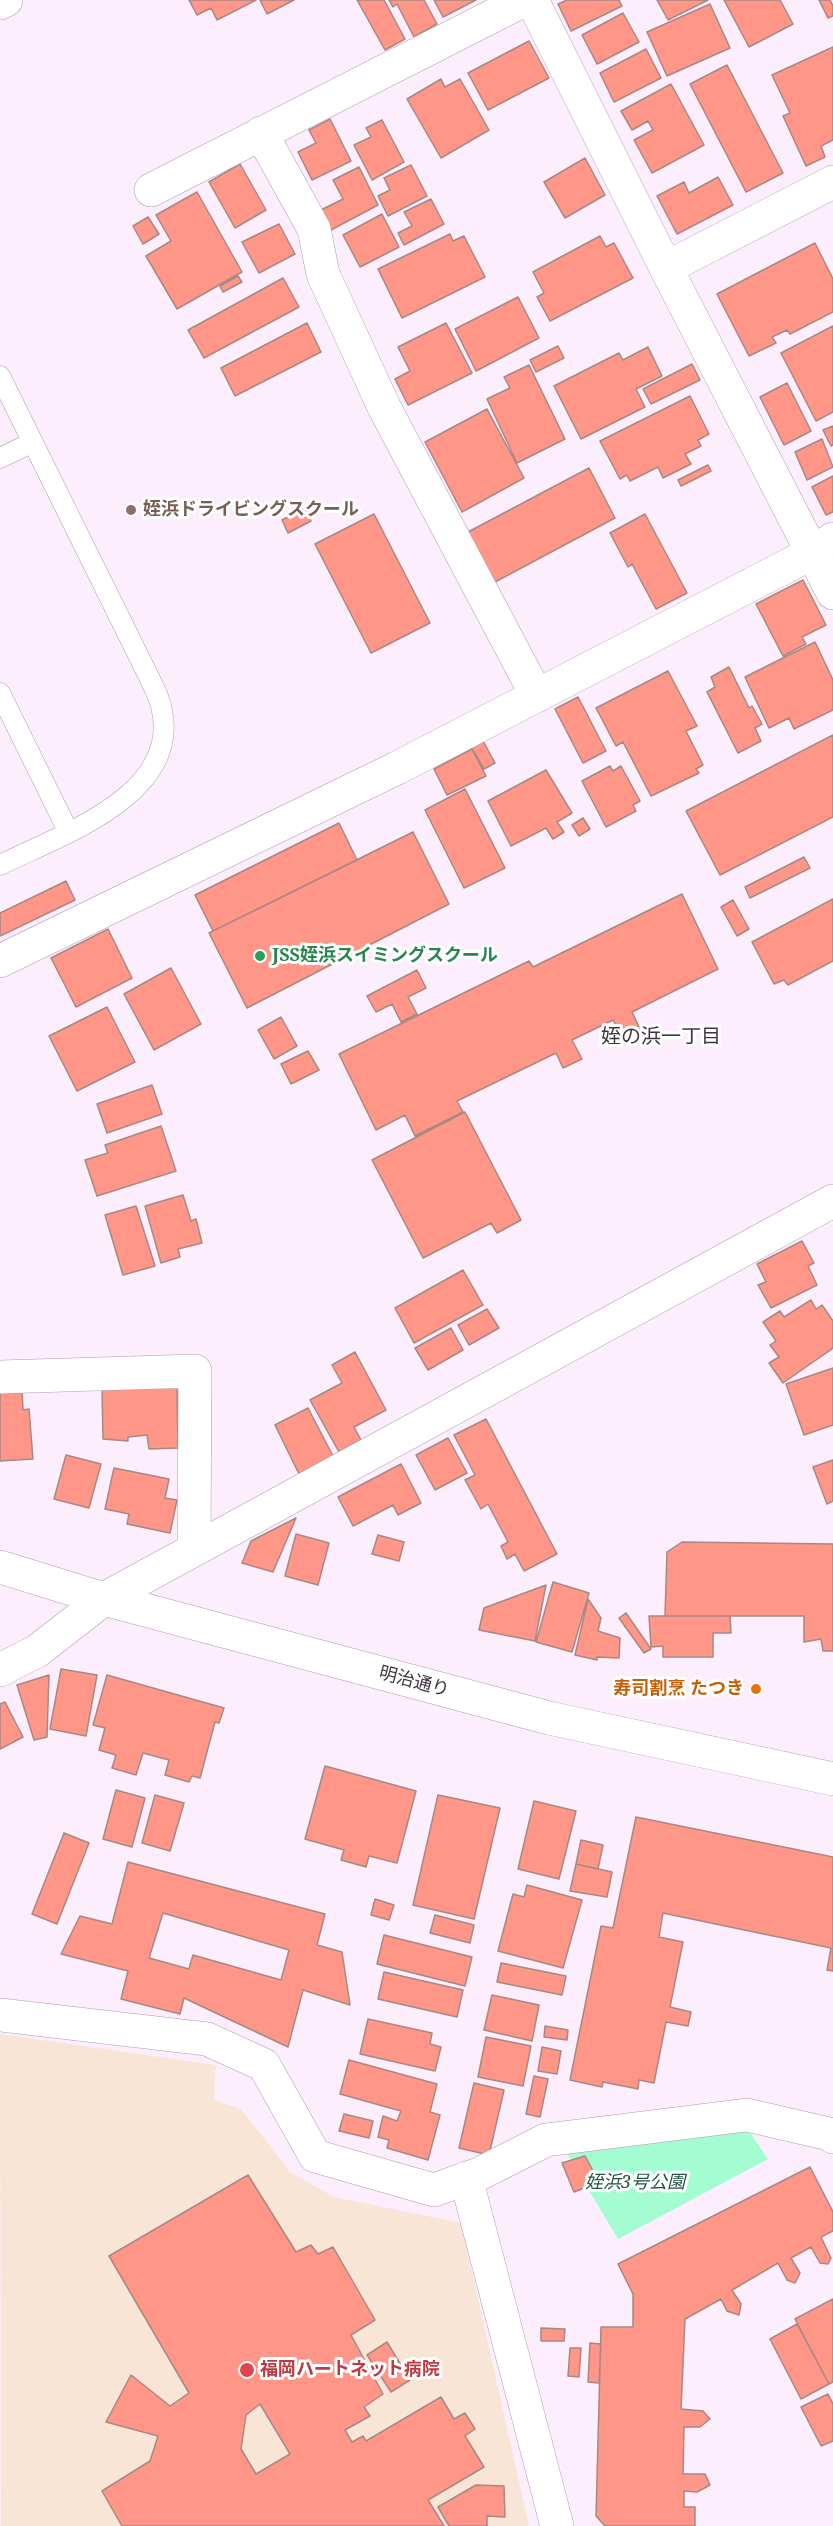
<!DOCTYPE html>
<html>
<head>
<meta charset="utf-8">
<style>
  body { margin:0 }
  canvas { display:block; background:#fceefd }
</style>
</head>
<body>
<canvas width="833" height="2526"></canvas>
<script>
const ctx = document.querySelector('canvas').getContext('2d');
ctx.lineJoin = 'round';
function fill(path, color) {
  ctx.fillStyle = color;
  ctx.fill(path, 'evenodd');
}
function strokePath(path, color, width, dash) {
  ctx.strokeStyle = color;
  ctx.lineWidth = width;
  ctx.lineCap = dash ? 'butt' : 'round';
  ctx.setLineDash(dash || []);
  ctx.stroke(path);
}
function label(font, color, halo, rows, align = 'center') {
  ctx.font = font + ' "Noto Serif","Noto Sans JP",serif';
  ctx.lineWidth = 6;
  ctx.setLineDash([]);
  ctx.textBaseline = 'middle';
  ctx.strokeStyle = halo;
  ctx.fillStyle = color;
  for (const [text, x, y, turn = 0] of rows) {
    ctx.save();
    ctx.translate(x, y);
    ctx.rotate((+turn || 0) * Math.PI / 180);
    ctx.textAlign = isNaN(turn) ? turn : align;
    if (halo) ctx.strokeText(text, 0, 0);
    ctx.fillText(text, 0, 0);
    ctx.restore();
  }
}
const medical = new Path2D(`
  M0,2034L216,2065L214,2100L241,2109L290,2172L334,2197L461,2223L529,2526H1Z`);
const green = new Path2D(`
  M747,2128L768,2159L618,2239L566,2152Z`);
const building = new Path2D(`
  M189,0H256L217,20L211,8L197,15Z
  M260,0H294L267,14Z
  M357,0H384L405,39L385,50Z
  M389,0H424L437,24L414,37L397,4L393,7Z
  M434,0H476L443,17Z
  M567,0H619L622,6L571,31L558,4Z
  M657,0H708L668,20Z
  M724,0H780L793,24L749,47Z
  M819,0H830L833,6V16L828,18Z
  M710,4L730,48L667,76L647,32Z
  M623,13L639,42L597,64L582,35Z
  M529,41L549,78L488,110L468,73Z
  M833,47V140L821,146L825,157L806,166L783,116L790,113L772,75Z
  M646,49L661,78L614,102L600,73Z
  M727,65L783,173L746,192L690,84Z
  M441,79L445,87L460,79L489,130L441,158L407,99Z
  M671,84L704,145L652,173L634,140L653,130L648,121L632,130L621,111Z
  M330,119L351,161L312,180L298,152L316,143L309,130Z
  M382,120L404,162L372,180L354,145L371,137L366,128Z
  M585,158L605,195L565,218L544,182Z
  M240,164L266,210L235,228L209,182Z
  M411,165L427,196L388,216L378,196L390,190L384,178Z
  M359,167L378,205L329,231L319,211L343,199L333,180Z
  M718,177L733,205L677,234L657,196L684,182L689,193Z
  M197,192L242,272L177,309L146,256L171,241L156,215Z
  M431,199L444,224L404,245L398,233L412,226L404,212Z
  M382,214L399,247L360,267L343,235Z
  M148,217L159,234L143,244L133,226Z
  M279,224L295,254L259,273L242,242Z
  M450,234L453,241L464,236L485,277L402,318L378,269Z
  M600,236L606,247L614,243L633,278L550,321L537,297L544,293L533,272Z
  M815,243L833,279V312L790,334L787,330L772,337L776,343L749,356L717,294Z
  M238,276L242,282L223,292L220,286Z
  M283,278L299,307L204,358L188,330Z
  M518,297L539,338L476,371L455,329Z
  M307,323L321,352L235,396L221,368Z
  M446,323L472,373L408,405L395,379L410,371L398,347Z
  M833,326V412L816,421L781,353Z
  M558,346L564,358L536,372L530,360Z
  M648,347L662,376L636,389L645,407L581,439L554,386L619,353L623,360Z
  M692,364L700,380L651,404L643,389Z
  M529,365L565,439L517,463L487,399L510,388L504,377Z
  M787,383L811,431L784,445L760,397Z
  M690,396L709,434L698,440L701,446L685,454L691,464L663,478L658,467L630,481L627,475L620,479L600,441Z
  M487,409L524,478L462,512L425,442Z
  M833,426V445L831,446L823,430Z
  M822,439L833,467L807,480L795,452Z
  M708,465L711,471L681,486L678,480Z
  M589,468L615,518L495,582L468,532Z
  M833,476V512L826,515L812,487Z
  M305,508L311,521L288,533L282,520Z
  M374,514L430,623L371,653L315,544Z
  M645,514L687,593L656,609L632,564L628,567L610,533Z
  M803,580L826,625L802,637L806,644L783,656L756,604Z
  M815,642L833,680V710L794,729L789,718L769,728L745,677Z
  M729,667L749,708L752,706L762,724L755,728L761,741L738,753L707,692L715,687L711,677Z
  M668,671L697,726L686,731L703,765L696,769L699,773L651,796L623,742L616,746L596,708Z
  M578,697L606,751L583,763L555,709Z
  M833,735V817L720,875L686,811Z
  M482,739L495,763L484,769L470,745Z
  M472,749L486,776L447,795L434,769Z
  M610,766L613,771L621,766L640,801L633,805L636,811L606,827L582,781Z
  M546,770L572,813L557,822L564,832L553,839L546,828L511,846L488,801Z
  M465,789L505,868L464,888L425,810Z
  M583,818L590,829L579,836L572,825Z
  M339,823L357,860L213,931L195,895Z
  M413,832L449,904L247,1008L209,933Z
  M804,857L810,868L750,898L745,887Z
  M66,881L75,900L0,936V913Z
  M682,894L718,969L632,1012L640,1029L623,1038L613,1020L572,1040L582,1059L563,1068L556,1053L457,1101L463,1112L415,1136L405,1115L376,1130L339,1054L529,961L533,967Z
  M833,899V961L788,985L784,980L774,984L752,942Z
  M733,900L749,929L737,936L721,907Z
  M108,929L132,978L76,1007L51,958Z
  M171,968L201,1024L154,1050L124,994Z
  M417,970L426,988L408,997L417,1014L401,1022L392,1004L376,1012L367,996Z
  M107,1007L135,1062L77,1091L49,1036Z
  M281,1017L297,1046L274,1059L258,1030Z
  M308,1051L319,1070L291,1084L281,1064Z
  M152,1085L162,1114L107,1133L97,1104Z
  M465,1112L521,1220L497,1233L491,1223L423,1258L372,1160Z
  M161,1126L176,1171L97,1196L85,1160L108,1153L105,1145Z
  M183,1195L191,1221L196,1219L202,1243L178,1249L180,1257L161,1263L145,1206Z
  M136,1206L155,1266L123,1275L105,1215Z
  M802,1241L814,1263L808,1266L817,1285L771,1308L758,1285L766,1282L757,1264Z
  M463,1270L483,1305L414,1343L395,1308Z
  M811,1300L816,1309L822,1305L833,1321V1348L783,1383L769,1363L779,1357L770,1345L776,1341L763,1322L780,1311L784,1317Z
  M487,1309L499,1328L469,1345L458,1325Z
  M451,1328L463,1350L428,1370L415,1348Z
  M355,1352L386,1410L354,1427L361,1440L339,1452L310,1400L342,1383L332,1365Z
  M833,1368V1425L804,1435L786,1384Z
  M102,1387H177L178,1448L149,1449L147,1435L128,1437V1441L103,1439Z
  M22,1389L23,1410L29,1409L33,1459L0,1461V1391Z
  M308,1408L333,1456L299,1474L275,1425Z
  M486,1419L557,1554L524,1571L515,1554L507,1559L501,1546L508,1542L488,1504L481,1509L465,1480L475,1475L454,1435Z
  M448,1438L467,1473L435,1490L416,1455Z
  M66,1455L101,1464L89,1508L54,1499Z
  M833,1460V1501L827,1504L813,1467Z
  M401,1464L421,1503L398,1515L393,1505L353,1526L338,1497Z
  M114,1468L169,1479L165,1498L177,1500L170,1533L127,1524L129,1514L105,1509Z
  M296,1518L273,1572L242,1563L251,1541Z
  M296,1534L329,1543L318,1585L285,1576Z
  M378,1535L404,1542L399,1561L372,1554Z
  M682,1542L833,1544V1651H823L821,1639L804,1642V1616H665L667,1552Z
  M553,1582L589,1593L572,1652L536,1642Z
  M546,1585L535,1641L479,1630L484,1608Z
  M588,1599L601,1618L598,1631L620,1638L619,1658L597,1657V1660L575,1655Z
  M626,1613L651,1649L644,1653L619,1618Z
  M649,1616H730L731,1633H713V1657H663V1646L651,1647Z
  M61,1669L97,1675L86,1736L50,1729Z
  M49,1675L47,1737L34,1740L17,1685Z
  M107,1675L224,1708L219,1723L215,1722L200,1778L192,1776L189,1782L165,1775L169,1760L143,1753L136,1775L112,1768L116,1755L99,1750L105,1728L93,1725Z
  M5,1702L23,1737L0,1749V1704Z
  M325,1766L416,1791L397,1863L369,1856L366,1867L341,1860L344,1850L305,1839Z
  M116,1790L145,1798L132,1847L103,1839Z
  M155,1795L184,1803L170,1851L142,1843Z
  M438,1795L500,1808L474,1919L413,1905Z
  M534,1801L576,1811L559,1879L518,1869Z
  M636,1817L833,1857V1971L827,1970L831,1948L663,1913L659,1937L683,1942L670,2007L691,2012L688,2026L666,2022L654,2083L639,2080L638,2089L603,2082L602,2087L570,2080L601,1926L613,1928Z
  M64,1833L89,1843L57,1924L32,1914Z
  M581,1840L603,1845L598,1869L576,1864Z
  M128,1862L325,1914L317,1945L342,1952L350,2005L303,1990L288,2047L184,1998L180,2014L121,1999L128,1971L61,1954L80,1916L112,1924ZM163,1913L289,1950L281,1980L193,1955L189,1969L149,1958Z
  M576,1864L612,1872L607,1897L570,1891Z
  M527,1885L582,1900L563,1968L498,1951L513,1894L524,1897Z
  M375,1899L394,1905L389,1920L371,1915Z
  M435,1915L474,1925L470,1943L430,1933Z
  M384,1935L472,1957L465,1986L377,1964Z
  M501,1963L566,1976L562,1995L497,1982Z
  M384,1972L463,1990L457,2017L378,1999Z
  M492,1995L539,2005L532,2041L484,2030Z
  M368,2019L432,2033L430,2044L441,2047L435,2071L360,2054Z
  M545,2026L568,2030L567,2040L544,2037Z
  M486,2037L531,2046L523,2086L478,2077Z
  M542,2047L561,2051L557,2074L538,2071Z
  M349,2060L437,2084L430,2112L440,2115L428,2160L387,2148L389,2140L378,2137L383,2116L397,2121L401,2111L340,2094Z
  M534,2076L548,2079L540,2117L526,2114Z
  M474,2083L504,2090L489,2155L459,2148Z
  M344,2114L373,2121L369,2138L339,2131Z
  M585,2156L599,2182L574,2192L562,2163Z
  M810,2167L833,2212V2231L821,2237L831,2258L828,2264L820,2263L811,2247L791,2258L800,2273L795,2283L787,2280L778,2263L732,2290L741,2304L739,2315L727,2311L721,2299L685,2319L681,2409L703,2411L710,2419L700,2427H684L683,2474H705L710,2485L697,2492L684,2491V2507H695V2526H605L596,2516L601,2327H633V2294L618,2264Z
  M248,2175L296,2252L311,2245L318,2254L333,2247L375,2320L351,2335L383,2394L364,2407L370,2416L345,2430L352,2442L363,2436L366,2441L441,2397L454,2419L465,2413L475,2429L465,2436L484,2467L428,2500L444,2526H122L102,2491L150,2461L158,2436L106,2422L131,2375L170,2406L189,2393L109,2256ZM260,2404L290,2454L256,2474L241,2449L246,2415Z
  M833,2299V2382L829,2384L795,2319Z
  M797,2324L829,2384L801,2399L770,2339Z
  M541,2328L565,2329L564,2341H541Z
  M387,2342L410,2380L391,2392L367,2355Z
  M590,2343L601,2344L599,2383L588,2382Z
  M570,2348H581L579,2377L568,2376Z
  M828,2394L833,2404V2441L821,2446L801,2407Z
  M476,2485L504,2486L505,2517L487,2516V2526H449L438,2507Z`);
const lane = new Path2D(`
  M0,376L149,677C153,686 159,696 161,706C184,795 60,835 0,865
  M0,458L33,442
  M0,693L68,831`);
const street = new Path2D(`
  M532,0L666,268L833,593
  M0,3L6,0
  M261,133L314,229L323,274L384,407L537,696
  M151,190L524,0
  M0,961L397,768L812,553L833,539
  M0,1377L195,1371L194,1550
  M0,1670L37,1651L104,1599L833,1201
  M0,2015L207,2039L264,2065L315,2156L434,2190L479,2174L546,2140L747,2115L829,2134L833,2137
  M466,2178L557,2526`);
const secondary = new Path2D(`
  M666,268L833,182
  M0,1567L104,1599L549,1718L833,1779`);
const markers = [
  [131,510,6,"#8d6e63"],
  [260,956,6,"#2e9e5b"],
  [756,1689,6,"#e8710a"],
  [247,2370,8,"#e0444e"]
];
const educationNames = [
  ["姪浜ドライビングスクール",143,510]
];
const leisureNames = [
  ["JSS姪浜スイミングスクール",272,956]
];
const streetNames = [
  ["明治通り",414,1682,15]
];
const foodNames = [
  ["寿司割烹 たつき",744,1689]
];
const parkNames = [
  ["姪浜3号公園",635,2183]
];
const healthNames = [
  ["福岡ハートネット病院",260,2370]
];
const neighbourhoodNames = [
  ["姪の浜一丁目",661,1037]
];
fill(medical, '#f9e5d6');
fill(green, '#a3fcd2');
fill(building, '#ff9687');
strokePath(building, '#a88882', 1.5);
strokePath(lane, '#b09bb2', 21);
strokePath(street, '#b09bb2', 34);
strokePath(secondary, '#b09bb2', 34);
strokePath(lane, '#fff', 20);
strokePath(street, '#fff', 33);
strokePath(secondary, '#fff', 33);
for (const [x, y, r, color] of markers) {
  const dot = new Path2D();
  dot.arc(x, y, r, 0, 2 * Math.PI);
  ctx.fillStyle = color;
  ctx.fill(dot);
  strokePath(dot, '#fff', 2);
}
label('bold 18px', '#785e54', '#fff', educationNames, 'left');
label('bold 18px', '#27864d', '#fff', leisureNames, 'left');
label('18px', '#3e363f', '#fff', streetNames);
label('bold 18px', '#c56008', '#fff', foodNames, 'right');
label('italic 18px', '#23533f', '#fff', parkNames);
label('bold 18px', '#be3a42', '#fff', healthNames, 'left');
label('20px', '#3e363f', '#fff', neighbourhoodNames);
</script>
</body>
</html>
